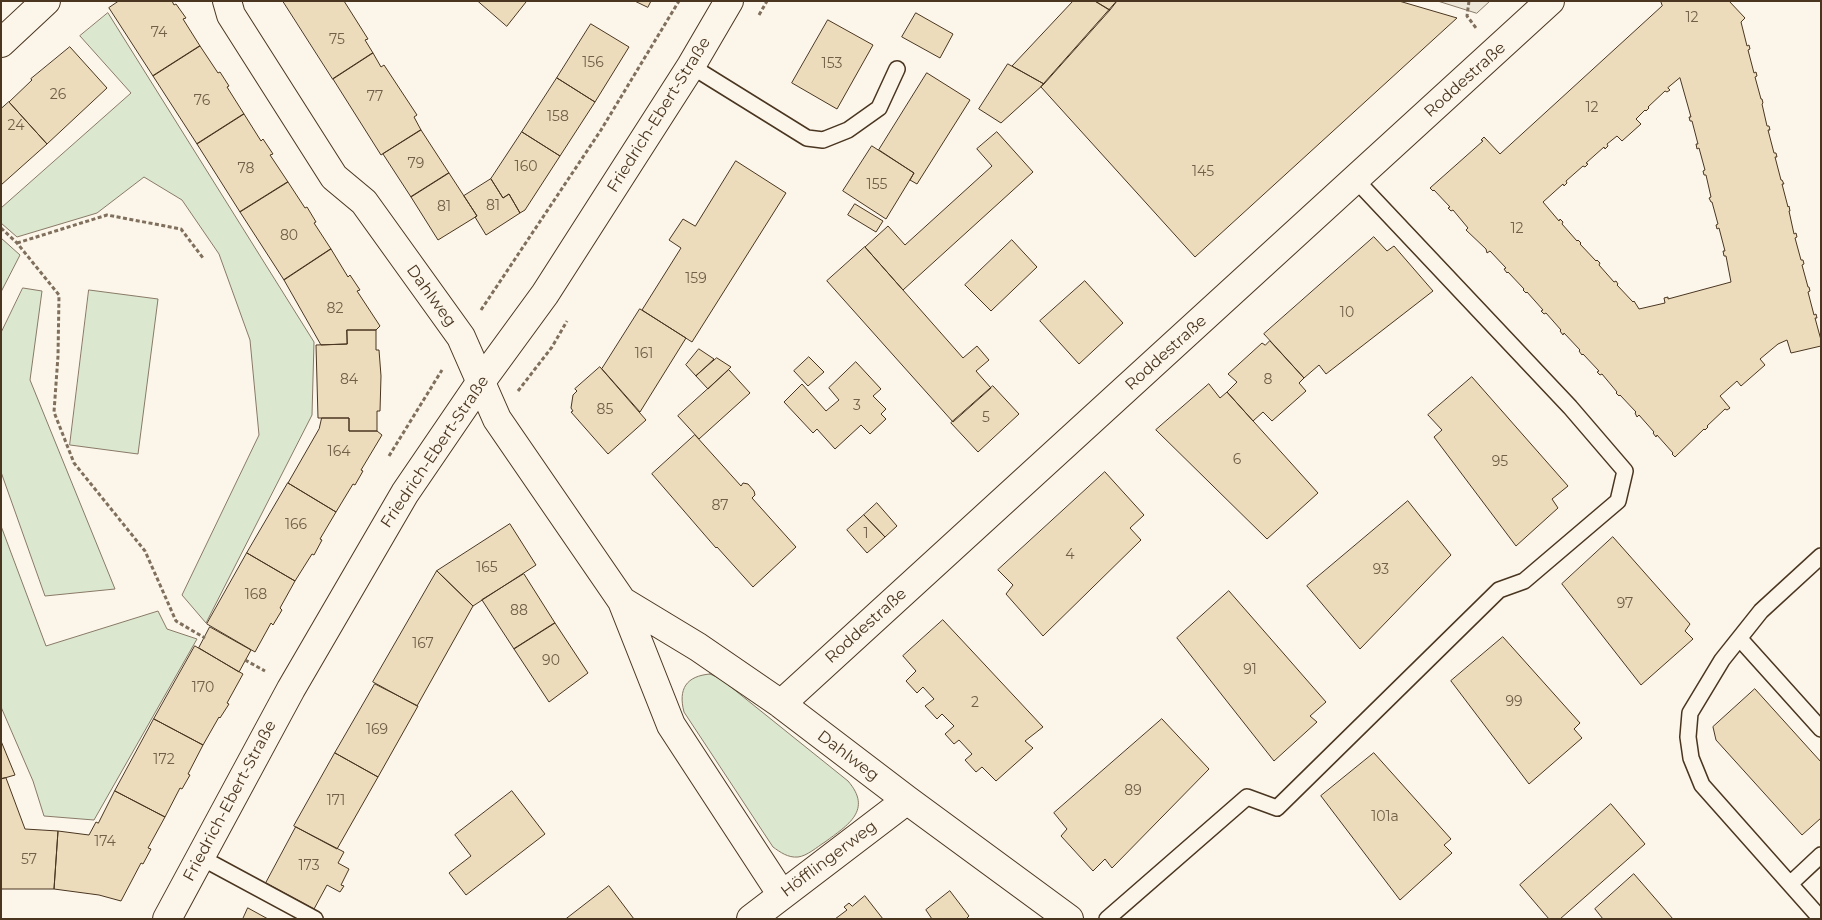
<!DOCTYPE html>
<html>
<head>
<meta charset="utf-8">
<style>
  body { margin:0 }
  #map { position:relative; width:1822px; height:920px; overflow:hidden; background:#fbf6e9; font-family:Montserrat,sans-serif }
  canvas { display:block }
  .frame { position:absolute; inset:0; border:2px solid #4a3520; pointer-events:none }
</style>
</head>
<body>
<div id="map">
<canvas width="1822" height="920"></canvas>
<div class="frame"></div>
</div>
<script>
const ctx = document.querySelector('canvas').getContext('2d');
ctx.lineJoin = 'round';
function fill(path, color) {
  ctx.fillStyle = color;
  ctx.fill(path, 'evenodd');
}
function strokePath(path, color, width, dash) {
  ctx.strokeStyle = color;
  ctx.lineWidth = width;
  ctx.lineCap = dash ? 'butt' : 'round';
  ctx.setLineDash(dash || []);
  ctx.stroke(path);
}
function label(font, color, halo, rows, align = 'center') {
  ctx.font = font + ' Montserrat,sans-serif';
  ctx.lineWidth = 4;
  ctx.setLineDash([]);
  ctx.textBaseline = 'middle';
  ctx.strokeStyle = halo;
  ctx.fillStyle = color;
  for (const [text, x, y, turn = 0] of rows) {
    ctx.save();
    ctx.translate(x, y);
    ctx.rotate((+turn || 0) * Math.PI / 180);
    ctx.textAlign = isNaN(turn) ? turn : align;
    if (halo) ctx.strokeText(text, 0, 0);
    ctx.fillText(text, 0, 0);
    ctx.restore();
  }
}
const green = new Path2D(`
  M108,13L314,342L312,415L206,623L182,595L259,435L250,340L219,254L182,200L144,177L97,213L17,237L1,223V208L131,93L80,36Z
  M1,238L20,255L1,292Z
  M23,288L42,291L30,380L115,589L45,596L1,472V333Z
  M89,290L158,299L138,454L70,445Z
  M1,526L46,646L158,611L167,629L197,639L94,820L44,816L33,781L1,707Z
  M710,674L721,679L848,781C873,810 848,825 825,842C817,847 807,856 798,857C788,858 780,852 773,847L684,712C678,689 686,676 710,674Z`);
const parking = new Path2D(`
  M1438,1H1490L1477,13Z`);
const building = new Path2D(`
  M119,1H172L174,5L176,4L186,18L183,19L200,46L153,76L109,8Z
  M283,1H344L368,39L365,40L373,53L333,79Z
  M478,1H526V2L507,26Z
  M635,1H651L648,7Z
  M1095,1H1117L1110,10Z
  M1095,1L1110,10L1044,84L1012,66L1073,1Z
  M1117,1H1399L1457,18L1195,257L1041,87Z
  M1661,1H1729L1745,18L1741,22L1747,46L1749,45L1750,49L1748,50L1754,73L1756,72L1757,76L1755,77L1761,99H1762L1763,103L1762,104L1767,126H1769L1770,130H1768L1774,153H1776L1777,157H1775L1781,180H1782L1784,184H1782L1788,207L1789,206L1790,211H1789L1794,234L1796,233L1797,237L1795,238L1801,260H1803L1804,264L1802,265L1808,287H1809L1810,291L1808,292L1814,315L1816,314L1817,318H1815L1821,340V346L1791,353L1787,340L1778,344L1760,359L1765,365L1741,386L1737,381L1720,396L1730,408L1727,410L1725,409L1707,426L1708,427L1705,430L1704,429L1675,457L1672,454L1673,453L1657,435L1656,437L1653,433L1654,432L1639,415L1637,417L1635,413L1636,412L1620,395L1619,396L1616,393L1617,392L1602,374L1600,375L1597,372L1599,371L1583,354L1582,355L1579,351L1580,350L1564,333L1563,335L1560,331L1561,330L1546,313L1544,314L1541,311L1543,310L1527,292L1526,293L1523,290L1524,289L1508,272L1507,273L1504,269L1506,268L1490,251L1487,253L1486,249L1466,230L1468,228L1453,210L1451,211L1448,208L1450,207L1434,190L1433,191L1430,188L1483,141L1481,140L1484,137L1500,154L1662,6ZM1680,78L1691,117H1689L1690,121H1692L1698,144H1696L1697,149L1699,148L1705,170L1703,171L1704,175H1706L1711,197L1709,198L1711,202H1712L1718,224L1716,225L1717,229L1719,228L1725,251H1723L1724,256H1726L1731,282L1668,299V297L1664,298L1665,303L1639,309L1634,301L1633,302L1617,285L1618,284L1616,281L1614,282L1599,265L1600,263L1597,260L1596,261L1580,244L1581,243L1578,240L1577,241L1562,224L1563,222L1560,219L1559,221L1543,202L1563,184L1564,186L1567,183L1566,181L1583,166L1585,167L1588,164L1586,163L1604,147L1605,149L1608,146L1607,144L1617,136L1622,141L1641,124L1636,119L1645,110L1646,111L1649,108L1648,107L1665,91L1667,92L1670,90L1668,88Z
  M916,13L953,34L940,58L902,37Z
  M828,20L873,45L837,109L792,83Z
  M591,24L629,47L595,102L557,78Z
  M200,46L218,73L220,72L229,86L227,87L244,114L197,144L153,76Z
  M70,47L107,88L47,144L9,102L32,80L31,79Z
  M373,53L381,67L384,65L417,115L414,117L421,130L381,155L333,79Z
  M1008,64L1044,84L1001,123L979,109Z
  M927,73L970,100L917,184L910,180L914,173L879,150Z
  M557,78L595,102L560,156L522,132Z
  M9,102L47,144L1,185V109Z
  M244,114L261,141L263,139L273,154L270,155L288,182L240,212L197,144Z
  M421,130L449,173L411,197L383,154Z
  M522,132L560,156L525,210L520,213L509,194L503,198L491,179Z
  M997,132L1033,172L903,290L865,247L888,226L905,245L992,166L977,149Z
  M872,146L914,173L886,219L843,191Z
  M736,161L786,193L692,342L642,310L681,248L669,240L683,219L695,226Z
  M449,173L477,216L438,240L411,197Z
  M491,179L503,198L509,194L520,213L486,235L475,217L477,216L464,196Z
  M288,182L305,208L307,207L316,222L314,223L331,249L284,280L240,212Z
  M855,204L883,221L876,232L848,215Z
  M1374,237L1387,251L1394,246L1433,291L1326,374L1319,365L1304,378L1264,334Z
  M1012,240L1037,267L991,311L965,285Z
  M865,247L963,358L977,346L989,360L976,371L991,388L953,422L827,281Z
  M331,249L348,277L350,275L360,290L357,291L380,326L376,330H347V344L321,345L284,280Z
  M1085,281L1123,323L1079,364L1040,321Z
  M640,309L686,338L640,412L602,369Z
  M347,330H376V350H379L381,376L380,411H377V431H349V418H318L316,345L347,344Z
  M1270,341L1304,378L1299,383L1306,391L1272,421L1263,412L1253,421L1227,392L1237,382L1228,374L1262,343L1265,345Z
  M699,349L714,359L696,376L686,365Z
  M809,357L824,372L808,386L794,371Z
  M717,358L731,367L708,389L696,376Z
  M856,362L881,389L873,396L886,409L881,414L886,419L870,434L861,425L835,449L817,429L813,433L784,402L802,384L826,411L839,400L829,388Z
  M600,367L646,420L608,454L571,412L573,411L571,408L573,395L577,391L575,389Z
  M729,370L750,393L699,439L678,416Z
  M1472,377L1568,486L1552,499L1558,508L1516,546L1434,437L1442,430L1428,415Z
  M1209,384L1220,398L1227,392L1318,493L1267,539L1156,430Z
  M993,386L1019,414L978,452L951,423Z
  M322,418H349V431H377L382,435L361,470L363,471L355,485L353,484L336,512L288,483L319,429Z
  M695,435L741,486L743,483L748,484L754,491L755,495L752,498L796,547L753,587L717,547L716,548L652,474Z
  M1105,472L1144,515L1130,528L1141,540L1043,636L1006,594L1013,585L998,570Z
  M288,483L336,512L320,539L322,540L314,555L312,554L295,581L247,553Z
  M1408,501L1451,555L1360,649L1307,586Z
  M877,503L897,526L885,537L864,515Z
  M864,515L885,537L867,553L847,530Z
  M510,524L536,565L473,606L437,571Z
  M1613,537L1690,624L1685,631L1693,639L1641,685L1562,584Z
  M247,553L295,581L280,608L282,610L273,625L271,623L255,652L207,624Z
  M437,571L473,606L417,706L373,682Z
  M524,574L555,623L514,649L482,600Z
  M1229,591L1326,702L1310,716L1317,722L1274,761L1177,638Z
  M943,620L1043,727L1025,741L1033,748L996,781L982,767L976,772L965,760L972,754L959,740L954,744L945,734L954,726L942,714L937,719L925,706L934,699L923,687L917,693L906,681L916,671L903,656Z
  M555,623L588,673L549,702L514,649Z
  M210,627L251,650L239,672L199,648Z
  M1503,637L1580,723L1574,729L1582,738L1529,784L1451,681Z
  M195,646L243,674L227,703L229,704L220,718L219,717L203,745L154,719Z
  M375,684L418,706L378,777L335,753Z
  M1755,689L1821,762V818L1802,835L1716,740L1713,727Z
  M154,719L203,745L188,774L190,775L182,789L180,788L165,817L115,791Z
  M1162,719L1209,769L1112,868L1105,859L1093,871L1061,836L1067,829L1054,813Z
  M1,741L15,775L1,779Z
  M335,753L378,777L337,849L294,826Z
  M1374,753L1451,839L1444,845L1452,853L1400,900L1321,796Z
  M6,778L25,829L58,831L54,889H1V779Z
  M115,791L165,817L148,848L151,849L143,864L141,863L121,901L99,895L54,889L58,831L89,835L96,822L98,823Z
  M512,791L545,834L466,895L449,873L471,856L455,835Z
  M1611,804L1645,844L1560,919H1549L1520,885Z
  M296,827L344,852L338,863L349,869L341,885L344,886L340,892L327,885L314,909L266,883Z
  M1634,874L1673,919H1603L1595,909Z
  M609,886L634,919H566Z
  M950,891L969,916L966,919H932L926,910Z
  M865,896L883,919H835L847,910L844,907L849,903L852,906Z
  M248,908L268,919H243Z`);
const path = new Path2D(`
  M1469,1L1467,16L1476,28
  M759,15L767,1
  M1,228L17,243L59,295L58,356L54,412L74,463L145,551L176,621L205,638
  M17,243L107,215L181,229L203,258
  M481,310L601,130L679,1
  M518,391L552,347L567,321
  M389,456L442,370
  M245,660L265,671`);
const service = new Path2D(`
  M691,66L807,138L823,140L848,130L879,108L897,69
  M1740,639L1821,729
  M200,857L315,919
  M1790,884L1821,855
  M1107,919L1247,797L1277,808L1499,590L1524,581L1618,501L1625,471L1570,407L1355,179
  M1821,919L1702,785L1691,758L1688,737L1690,713L1722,660L1761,611L1821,556`);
const minor = new Path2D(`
  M227,1L231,15L334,177L364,202L461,337L497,419L622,601L671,725L782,895
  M1,43L46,1
  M622,601L698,647L781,704L907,800L1069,919
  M781,704L1550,1
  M751,919L907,800`);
const tertiary = new Path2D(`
  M167,919L291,689L405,493L480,383L545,294L691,66L729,1`);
const numberNames = [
  ["12",1692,18],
  ["74",159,33],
  ["75",337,40],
  ["156",593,63],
  ["153",832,64],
  ["26",58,95],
  ["77",375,97],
  ["76",202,101],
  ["12",1592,108],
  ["158",558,117],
  ["24",16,126],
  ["79",416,164],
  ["160",526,167],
  ["78",246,169],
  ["145",1203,172],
  ["155",877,185],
  ["81",493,206],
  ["81",444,207],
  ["12",1517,229],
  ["80",289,236],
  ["159",696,279],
  ["82",335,309],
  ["10",1347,313],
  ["161",644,354],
  ["84",349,380],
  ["8",1268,380],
  ["3",857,406],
  ["85",605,410],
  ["5",986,418],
  ["164",339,452],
  ["6",1237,460],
  ["95",1500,462],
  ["87",720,506],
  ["166",296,525],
  ["1",866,534],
  ["4",1070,555],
  ["165",487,568],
  ["93",1381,570],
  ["168",256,595],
  ["97",1625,604],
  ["88",519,611],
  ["167",423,644],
  ["90",551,661],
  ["91",1250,670],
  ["170",203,688],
  ["99",1514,702],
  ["2",975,703],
  ["169",377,730],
  ["172",164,760],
  ["89",1133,791],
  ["171",336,801],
  ["101a",1385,817],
  ["174",105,842],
  ["57",29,860],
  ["173",309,866]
];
const streetNames = [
  ["Roddestraße",1465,80,-42],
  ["Friedrich-Ebert-Straße",659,115,-58],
  ["Dahlweg",431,296,54],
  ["Roddestraße",1166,353,-42],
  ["Friedrich-Ebert-Straße",435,452,-56],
  ["Roddestraße",866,626,-42],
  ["Dahlweg",848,756,37],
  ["Friedrich-Ebert-Straße",230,801,-62],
  ["Höfflingerweg",829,859,-37]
];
fill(green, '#dce7d0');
strokePath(green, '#887966', 1);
fill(parking, '#ede7d9');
strokePath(parking, '#887966', 1);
fill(building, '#ecdcbc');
strokePath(building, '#4a3520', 1);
strokePath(service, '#4a3520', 18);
strokePath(minor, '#4a3520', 30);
strokePath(tertiary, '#4a3520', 30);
strokePath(path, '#7f6f5c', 3, [4, 2.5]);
strokePath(service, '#fbf6e9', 15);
strokePath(minor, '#fbf6e9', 28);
strokePath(tertiary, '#fbf6e9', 28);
label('14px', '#725f47', null, numberNames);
label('16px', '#4a3520', '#fbf6e9', streetNames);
</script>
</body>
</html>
